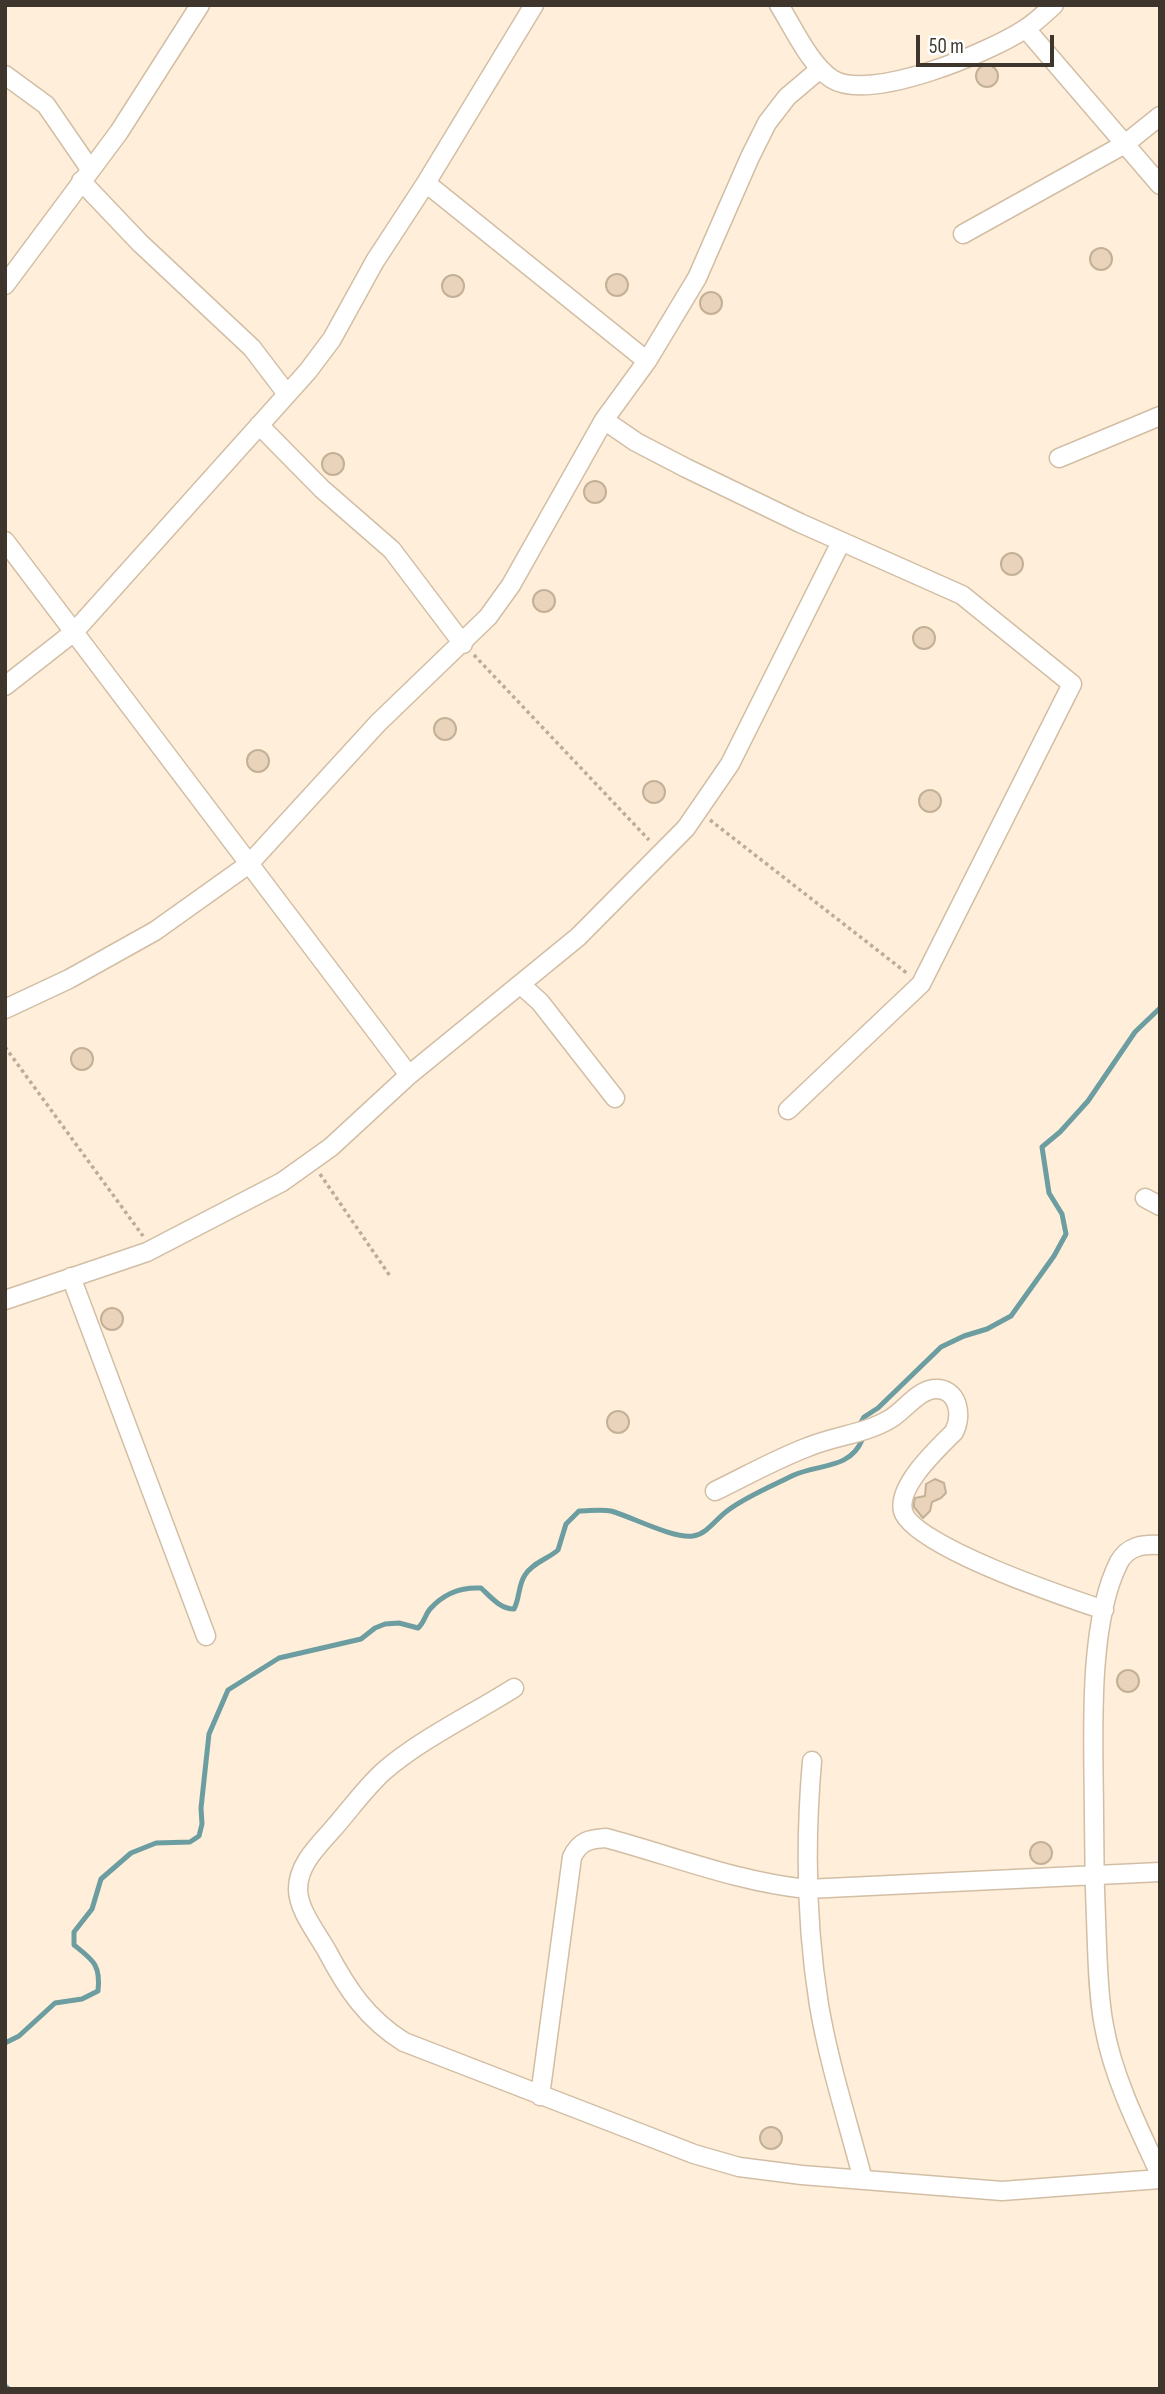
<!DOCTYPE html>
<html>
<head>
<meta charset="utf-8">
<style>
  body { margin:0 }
  #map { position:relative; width:1165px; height:2394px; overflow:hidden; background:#ffeeda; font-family:"Sofia Sans Condensed",sans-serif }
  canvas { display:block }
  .frame { position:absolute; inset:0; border:7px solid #3e362c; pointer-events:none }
  .scale { position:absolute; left:916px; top:35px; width:138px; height:32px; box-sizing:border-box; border:4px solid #3e362c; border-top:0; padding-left:9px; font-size:21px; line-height:24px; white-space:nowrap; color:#3e362c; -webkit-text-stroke:5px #fefefe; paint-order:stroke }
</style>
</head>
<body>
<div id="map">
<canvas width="1165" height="2394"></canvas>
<div class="frame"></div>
<div class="scale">50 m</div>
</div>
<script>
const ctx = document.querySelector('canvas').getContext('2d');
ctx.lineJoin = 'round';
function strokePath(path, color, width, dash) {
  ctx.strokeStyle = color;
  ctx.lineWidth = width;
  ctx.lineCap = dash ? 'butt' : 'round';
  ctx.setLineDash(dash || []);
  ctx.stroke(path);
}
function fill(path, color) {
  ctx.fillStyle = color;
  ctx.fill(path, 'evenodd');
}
const stream = new Path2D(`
  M860,1424L864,1417L878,1408L941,1347L964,1336L987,1329L1011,1316L1054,1256L1066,1234L1062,1214L1049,1193L1042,1147L1060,1132L1088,1101L1135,1032L1160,1008
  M5,2043L19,2036L55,2003L82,1999L98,1991C101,1965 93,1960 74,1945V1932L92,1909L101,1879L131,1853L156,1843L190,1842L199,1836L202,1824L201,1808L209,1734L228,1690L279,1658L361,1639L375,1628L385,1624L399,1623L418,1628C425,1622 424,1616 430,1609C444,1593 461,1587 481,1588C491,1597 500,1609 514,1609C520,1598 518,1585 525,1575C532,1563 548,1559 558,1550L566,1524L579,1511C589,1511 601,1509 611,1511C632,1517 674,1539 693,1536C707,1534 716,1519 727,1511C745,1497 774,1485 794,1475C819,1464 850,1469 862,1440
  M5,2386L9,2389`);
const building = new Path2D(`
  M976 76a11 11 0 1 1 22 0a11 11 0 1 1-22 0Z
  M1090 259a11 11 0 1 1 22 0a11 11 0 1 1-22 0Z
  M606 285a11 11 0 1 1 22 0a11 11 0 1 1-22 0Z
  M442 286a11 11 0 1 1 22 0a11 11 0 1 1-22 0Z
  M700 303a11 11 0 1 1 22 0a11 11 0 1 1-22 0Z
  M322 464a11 11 0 1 1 22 0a11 11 0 1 1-22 0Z
  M584 492a11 11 0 1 1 22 0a11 11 0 1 1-22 0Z
  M1001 564a11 11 0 1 1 22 0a11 11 0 1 1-22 0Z
  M533 601a11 11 0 1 1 22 0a11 11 0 1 1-22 0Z
  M913 638a11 11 0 1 1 22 0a11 11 0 1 1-22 0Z
  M434 729a11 11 0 1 1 22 0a11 11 0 1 1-22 0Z
  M247 761a11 11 0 1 1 22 0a11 11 0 1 1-22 0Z
  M643 792a11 11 0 1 1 22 0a11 11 0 1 1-22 0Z
  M919 801a11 11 0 1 1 22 0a11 11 0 1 1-22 0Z
  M71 1059a11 11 0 1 1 22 0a11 11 0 1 1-22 0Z
  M101 1319a11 11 0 1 1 22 0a11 11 0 1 1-22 0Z
  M607 1422a11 11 0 1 1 22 0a11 11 0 1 1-22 0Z
  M935,1479L944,1483L946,1493L941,1498L932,1502L930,1511L923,1518L914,1507V1503L915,1498L925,1496L926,1484Z
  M1117 1681a11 11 0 1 1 22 0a11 11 0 1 1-22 0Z
  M1030 1853a11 11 0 1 1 22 0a11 11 0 1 1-22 0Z
  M760 2138a11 11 0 1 1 22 0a11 11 0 1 1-22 0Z`);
const path = new Path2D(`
  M474,655L649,840
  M710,820L908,974
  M5,1047L143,1236
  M320,1174L390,1276`);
const minor = new Path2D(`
  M779,5C793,27 810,65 832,79C870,103 990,52 1025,29C1035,23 1045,13 1054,5
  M1026,29L1160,185
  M5,75L46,105L90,169
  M81,181L140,243L252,348L287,394
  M426,183L647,361
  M963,234L1125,144L1160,116
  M5,285L119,132L200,5
  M604,420L636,442L686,468L800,523L962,595L1072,684L921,984L788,1110
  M259,425L322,489L392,550L463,644
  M1059,458L1160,416
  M5,541L409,1075L578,937L686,828L730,764L841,542
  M5,686L74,632L308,371L332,339L375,261L426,183L534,5
  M521,985L540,1002L615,1098
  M5,1009L69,979L155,931L249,864L378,723L488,617L511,585L604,420L647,361L697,278L750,157L767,123L787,97L820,69
  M1145,1198L1160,1206
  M71,1277L206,1636
  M5,1300L147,1252L282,1182L331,1147L409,1075
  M715,1491C746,1476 776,1459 808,1447C834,1436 865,1434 890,1419C904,1411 917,1391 934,1389C958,1387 963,1415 954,1432C937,1449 897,1486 903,1511C912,1546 1068,1598 1104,1610
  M1160,1545C1143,1544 1128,1546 1119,1562C1086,1627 1094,1746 1094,1819C1094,1862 1095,1904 1097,1946C1098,1973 1099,2000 1104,2026C1113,2077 1138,2127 1160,2174
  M514,1688C473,1714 421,1739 384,1771C365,1788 349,1811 332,1830C317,1847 298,1865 298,1889C298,1910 317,1933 327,1951C347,1989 367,2019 404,2042L694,2154L739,2167L802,2175L1002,2191L1160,2179
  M812,1761C805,1842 806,1924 819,2005C829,2064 848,2122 863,2180
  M540,2096L572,1857C580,1841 589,1839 606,1838C673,1856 738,1882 807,1889L1160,1872`);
strokePath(stream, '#6c9da1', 5);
fill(building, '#e9d4bb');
strokePath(building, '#c3b097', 2);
strokePath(minor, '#d2bea5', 21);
strokePath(path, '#baad9c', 3.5, [3.5, 3.5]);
strokePath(minor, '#fff', 18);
</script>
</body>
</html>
